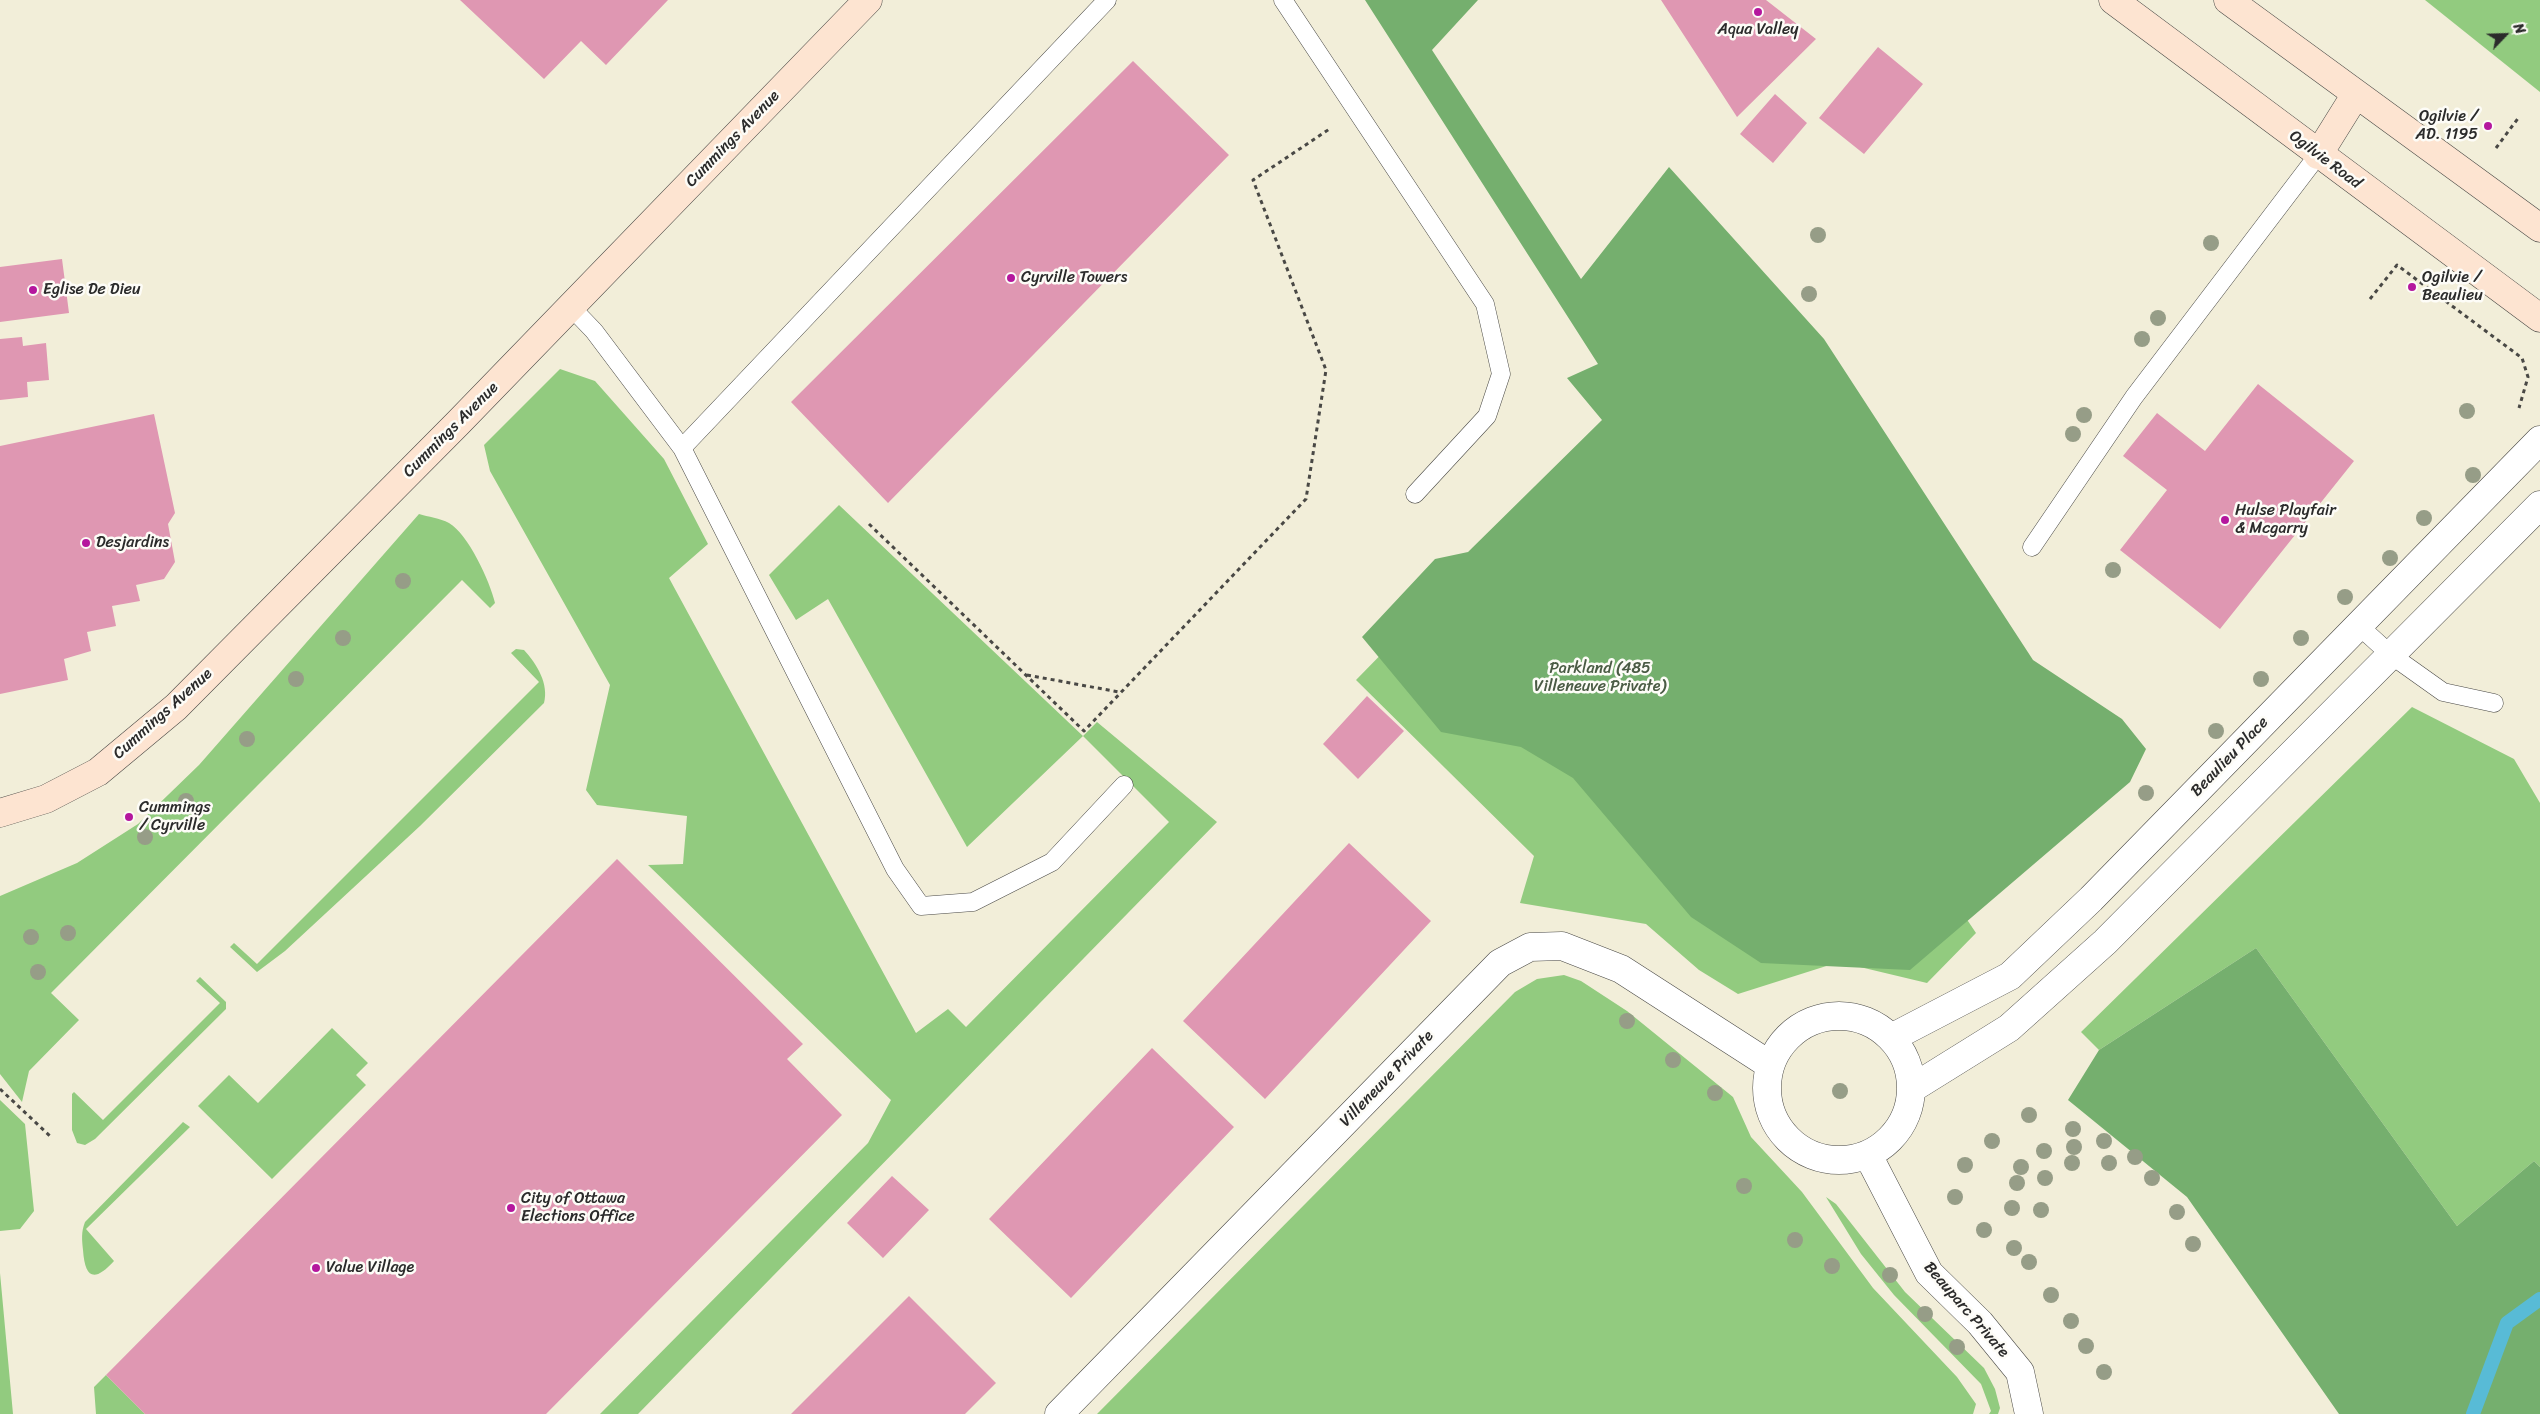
<!DOCTYPE html>
<html>
<head>
<meta charset="utf-8">
<style>
  body { margin:0 }
  #map { position:relative; width:2540px; height:1414px; overflow:hidden; background:#f2eed9; font-family:Sriracha,sans-serif }
  canvas { display:block }
  .north { position:absolute; left:2480px; top:10px; width:50px; height:50px; -webkit-text-stroke:4px #fdfcf7; paint-order:stroke; rotate:66deg; font-size:14px; font-weight:700; line-height:20px; text-align:center; color:#2b2b2b }
  .north::after { content:''; display:block; margin:auto; width:18px; height:22px; background:#2b2b2b; clip-path:polygon(50% 0,100% 100%,50% 72%,0 100%) }
</style>
</head>
<body>
<div id="map">
<canvas width="2540" height="1414"></canvas>
<div class="north">N</div>
</div>
<script>
const ctx = document.querySelector('canvas').getContext('2d');
ctx.lineJoin = 'round';
function fill(path, color) {
  ctx.fillStyle = color;
  ctx.fill(path, 'evenodd');
}
function strokePath(path, color, width, dash) {
  ctx.strokeStyle = color;
  ctx.lineWidth = width;
  ctx.lineCap = dash ? 'butt' : 'round';
  ctx.setLineDash(dash || []);
  ctx.stroke(path);
}
function label(font, color, halo, rows, align = 'center') {
  ctx.font = font + ' Sriracha,sans-serif';
  ctx.lineWidth = 5;
  ctx.setLineDash([]);
  ctx.textBaseline = 'middle';
  ctx.strokeStyle = halo;
  ctx.fillStyle = color;
  for (const [text, x, y, turn = 0] of rows) {
    ctx.save();
    ctx.translate(x, y);
    ctx.rotate((+turn || 0) * Math.PI / 180);
    ctx.textAlign = isNaN(turn) ? turn : align;
    if (halo) ctx.strokeText(text, 0, 0);
    ctx.fillText(text, 0, 0);
    ctx.restore();
  }
}
const green = new Path2D(`
  M2425,0H2540V92Z
  M560,369L595,381L664,459L708,544L669,578L916,1033L948,1009L966,1027L1169,822L1083,736L967,847L828,599L796,620L769,575L839,505L1083,736L1097,722L1217,822L638,1414H600L868,1143L891,1100L648,865L683,864L687,816L597,805L586,790L610,685L490,471L484,445Z
  M1624,406L1976,933L1927,983L1839,962L1738,994L1699,970L1646,924L1520,903L1534,856L1356,680Z
  M419,514C428,517 440,518 449,523C468,534 490,581 495,603L490,608L462,580L51,993L79,1020L29,1071L22,1102L0,1074V896L77,863L138,824L199,765Z
  M516,649L524,650C537,664 549,684 544,703L420,826L285,951L257,972L230,947L234,943L257,964L539,682L511,653Z
  M2412,707L2514,759L2540,803V1167L2534,1161L2457,1226L2256,948L2099,1050L2081,1032Z
  M1564,975L1581,981L1627,1011L1733,1097L1751,1137L1802,1192L1873,1288L1957,1377L1976,1404L1973,1414H1097L1515,992L1537,979Z
  M200,977L226,1002V1009L95,1139L85,1145L77,1143L72,1130V1094L74,1092L103,1120L220,1003L196,981Z
  M332,1028L368,1063L356,1075L366,1085L272,1179L198,1106L229,1075L258,1103Z
  M0,1100L25,1124L34,1211L20,1229L0,1231Z
  M183,1122L190,1127L86,1229L114,1261C94,1283 85,1278 83,1250C82,1240 81,1232 85,1222Z
  M1826,1197L1836,1204L1905,1292L1984,1368L1995,1389L2000,1408L1998,1414H1989L1991,1411L1981,1384L1894,1295L1861,1254Z
  M0,1273L13,1414H0Z
  M106,1375L145,1414H96L94,1387Z`);
const forest = new Path2D(`
  M1365,0H1478L1432,50L1581,279L1669,167L1824,339L2033,660L2122,719L2146,749L2130,782L1910,970L1761,963L1691,917L1573,778L1521,747L1441,732L1362,637L1435,559L1468,552L1602,420L1567,378L1598,364Z
  M2256,948L2457,1226L2534,1161L2540,1167V1414H2339L2187,1197L2068,1100L2099,1050Z`);
const stream = new Path2D(`
  M2473,1414L2507,1323L2540,1299`);
const building = new Path2D(`
  M460,0H668L606,65L581,41L544,79Z
  M1661,0H1766L1816,39L1737,117Z
  M1878,47L1923,84L1864,154L1819,118Z
  M1133,61L1229,155L888,503L791,402Z
  M1775,94L1807,123L1773,163L1740,134Z
  M62,259L69,313L0,322V267Z
  M22,337L23,346L46,343L49,380L27,382L28,397L0,400V339Z
  M2258,384L2354,461L2220,629L2120,550L2167,490L2123,456L2157,413L2205,451Z
  M154,414L175,513L168,524L175,562L164,579L136,585L140,601L112,606L116,626L87,632L91,651L64,659L68,680L0,694V446Z
  M1367,696L1404,731L1358,779L1323,744Z
  M1349,843L1431,921L1265,1099L1183,1021Z
  M617,859L803,1044L787,1059L842,1115L546,1414H145L106,1375Z
  M1152,1048L1234,1127L1071,1298L989,1219Z
  M892,1176L929,1210L883,1258L847,1223Z
  M909,1296L996,1383L965,1414H791Z`);
const path = new Path2D(`
  M2496,148L2519,117
  M2370,299L2397,265L2522,358L2528,377L2519,408
  M869,524L1084,731L1306,499L1326,370L1253,180L1331,128
  M1027,675L1119,692
  M0,1089L50,1136`);
const service = new Path2D(`
  M1283,0L1485,304L1501,374L1487,416L1415,494
  M570,306L594,331L682,448L895,869L921,906L973,902L1052,862L1124,785
  M682,448L1107,0
  M2032,547L2134,397L2318,155
  M2358,625L2391,655L2443,692L2494,703`);
const minor = new Path2D(`
  M1767 1088a72 72 0 1 1 144 0a72 72 0 1 1-144 0Z
  M1891,1038L2010,976L2091,899L2540,440
  M1911,1089L2009,1028L2105,942L2540,505
  M1868,1155L1929,1273L1980,1323L2020,1372L2029,1414
  M1059,1414L1500,963L1530,947L1562,946L1621,969L1770,1065`);
const secondary = new Path2D(`
  M2113,0L2540,318
  M2228,0L2540,228
  M2318,155L2356,94
  M0,813L46,799L98,772L176,707L458,423L868,0`);
const trees = [
  [1818,235],
  [2211,243],
  [1809,294],
  [2158,318],
  [2142,339],
  [2467,411],
  [2084,415],
  [2073,434],
  [2473,475],
  [2424,518],
  [2390,558],
  [2113,570],
  [403,581],
  [2345,597],
  [343,638],
  [2301,638],
  [296,679],
  [2261,679],
  [2216,731],
  [247,739],
  [2146,793],
  [186,801],
  [145,837],
  [68,933],
  [31,937],
  [38,972],
  [1627,1021],
  [1673,1060],
  [1840,1091],
  [1715,1093],
  [2029,1115],
  [2073,1129],
  [1992,1141],
  [2104,1141],
  [2074,1147],
  [2044,1151],
  [2135,1157],
  [2072,1163],
  [2109,1163],
  [1965,1165],
  [2021,1167],
  [2045,1178],
  [2152,1178],
  [2017,1183],
  [1744,1186],
  [1955,1197],
  [2012,1208],
  [2041,1210],
  [2177,1212],
  [1984,1230],
  [1795,1240],
  [2193,1244],
  [2014,1248],
  [2029,1262],
  [1832,1266],
  [1890,1275],
  [2051,1295],
  [1925,1314],
  [2071,1321],
  [2086,1346],
  [1957,1347],
  [2104,1372]
];
const markers = [
  [1758,12,5,"#b5179e"],
  [2488,126,5,"#b5179e"],
  [1011,278,5,"#b5179e"],
  [2412,287,5,"#b5179e"],
  [33,290,5,"#b5179e"],
  [2225,520,5,"#b5179e"],
  [86,543,5,"#b5179e"],
  [129,817,5,"#b5179e"],
  [511,1208,5,"#b5179e"],
  [316,1268,5,"#b5179e"]
];
const poiNames = [
  ["Aqua Valley",1758,30,"center"],
  ["Ogilvie /",2478,117,"right"],
  ["AD. 1195",2478,135,"right"],
  ["Cyrville Towers",1021,278],
  ["Ogilvie /",2422,278],
  ["Beaulieu",2422,296],
  ["Eglise De Dieu",43,290],
  ["Hulse Playfair",2235,511],
  ["& Mcgarry",2235,529],
  ["Desjardins",96,543],
  ["Cummings",139,808],
  ["/ Cyrville",139,826],
  ["City of Ottawa",521,1199],
  ["Elections Office",521,1217],
  ["Value Village",326,1268]
];
const streetNames = [
  ["Cummings Avenue",733,139,-46],
  ["Ogilvie Road",2325,160,37],
  ["Cummings Avenue",451,430,-45],
  ["Cummings Avenue",163,714,-42],
  ["Beaulieu Place",2230,757,-46],
  ["Villeneuve Private",1387,1079,-46],
  ["Beauparc Private",1966,1310,49]
];
const parkNames = [
  ["Parkland (485",1600,669],
  ["Villeneuve Private)",1600,687]
];
fill(green, '#92cb7f');
fill(forest, '#75af6e');
strokePath(stream, '#58bbd6', 14);
fill(building, '#df97b2');
strokePath(service, '#494845', 19);
strokePath(minor, '#494845', 29);
strokePath(secondary, '#494845', 29);
strokePath(path, '#494845', 3, [4, 4]);
strokePath(service, '#fff', 18);
strokePath(minor, '#fff', 28);
strokePath(secondary, '#fde4d1', 28);
ctx.fillStyle = '#969d87';
for (const [x, y] of trees) {
  ctx.beginPath();
  ctx.arc(x, y, 8, 0, 2 * Math.PI);
  ctx.fill();
}
for (const [x, y, r, color] of markers) {
  const dot = new Path2D();
  dot.arc(x, y, r, 0, 2 * Math.PI);
  ctx.fillStyle = color;
  ctx.fill(dot);
  strokePath(dot, '#fdfcf7', 2);
}
label('16px', '#2b2b2b', '#fdfcf7', poiNames, 'left');
label('16px', '#2b2b2b', '#fdfcf7', streetNames);
label('16px', '#4a5b44', '#fdfcf7', parkNames);
</script>
</body>
</html>
